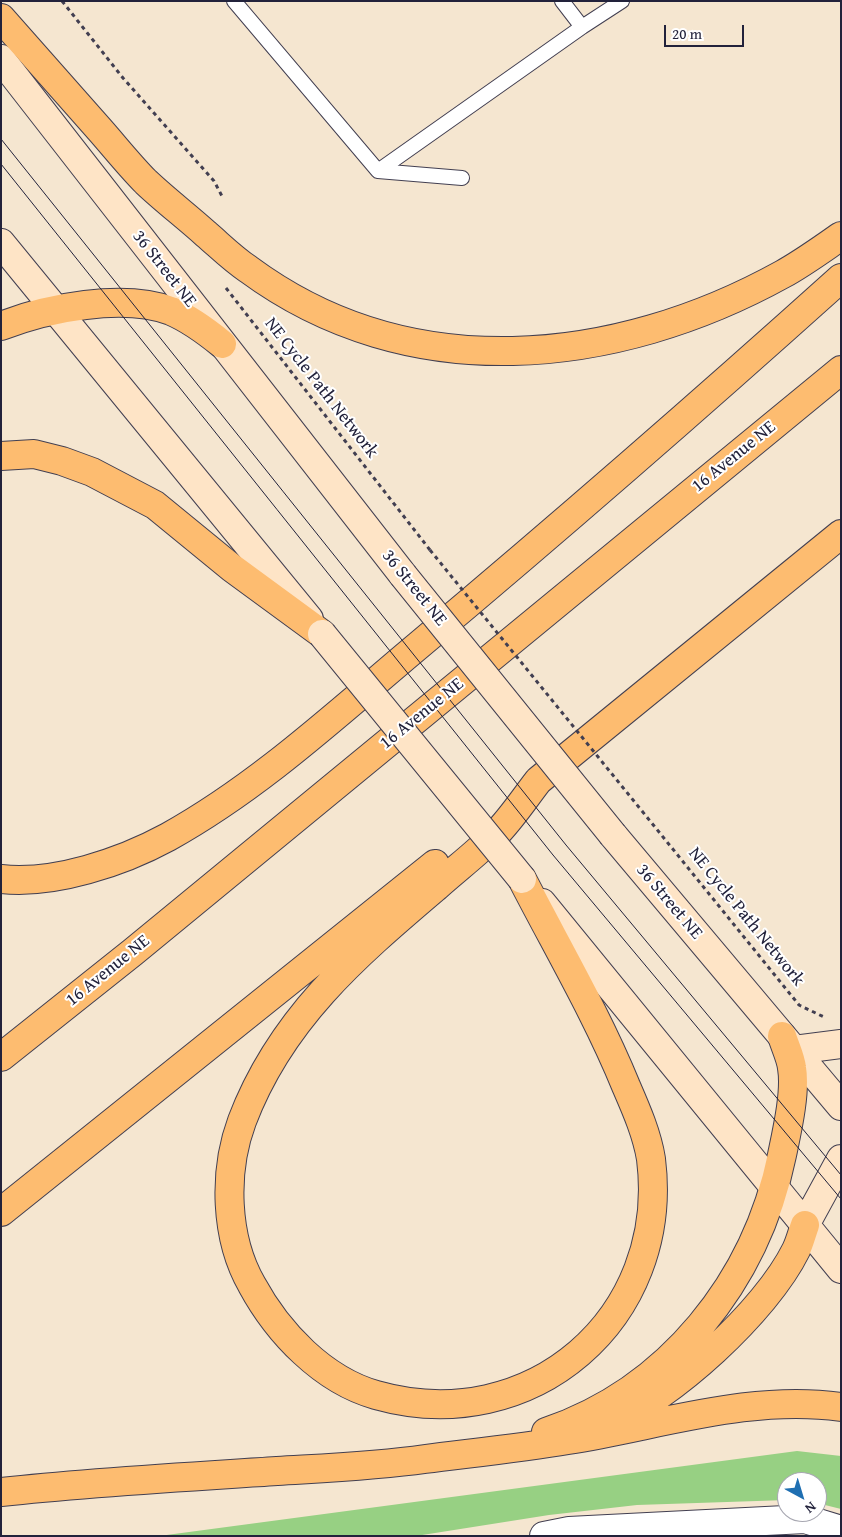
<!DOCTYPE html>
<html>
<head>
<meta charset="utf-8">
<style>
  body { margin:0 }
  #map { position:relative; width:842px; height:1537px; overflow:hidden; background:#f5e6d0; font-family:"Gentium Book Plus",serif }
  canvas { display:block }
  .frame { position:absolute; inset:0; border:2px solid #22223b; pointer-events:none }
  .north { position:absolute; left:777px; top:1472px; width:50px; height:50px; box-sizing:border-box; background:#fff; border:1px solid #a7a7b1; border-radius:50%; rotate:141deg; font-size:14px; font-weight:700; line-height:20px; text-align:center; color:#22223b }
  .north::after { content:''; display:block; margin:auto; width:18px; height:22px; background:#1f6fb2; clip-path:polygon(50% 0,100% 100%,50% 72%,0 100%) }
  .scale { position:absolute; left:664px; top:25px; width:80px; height:22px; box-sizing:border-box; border:2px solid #22223b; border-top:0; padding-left:6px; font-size:15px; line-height:18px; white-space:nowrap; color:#22223b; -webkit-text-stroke:4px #fff; paint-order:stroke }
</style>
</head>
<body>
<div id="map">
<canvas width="842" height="1537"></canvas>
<div class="frame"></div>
<div class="north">N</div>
<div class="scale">20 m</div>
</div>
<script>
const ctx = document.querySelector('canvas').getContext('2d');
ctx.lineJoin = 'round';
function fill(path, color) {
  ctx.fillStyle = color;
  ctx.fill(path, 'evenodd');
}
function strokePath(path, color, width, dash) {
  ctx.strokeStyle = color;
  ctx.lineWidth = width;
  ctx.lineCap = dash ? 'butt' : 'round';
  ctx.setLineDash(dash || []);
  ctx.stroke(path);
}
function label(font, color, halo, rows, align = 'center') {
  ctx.font = font + ' "Gentium Book Plus",serif';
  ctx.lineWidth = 4;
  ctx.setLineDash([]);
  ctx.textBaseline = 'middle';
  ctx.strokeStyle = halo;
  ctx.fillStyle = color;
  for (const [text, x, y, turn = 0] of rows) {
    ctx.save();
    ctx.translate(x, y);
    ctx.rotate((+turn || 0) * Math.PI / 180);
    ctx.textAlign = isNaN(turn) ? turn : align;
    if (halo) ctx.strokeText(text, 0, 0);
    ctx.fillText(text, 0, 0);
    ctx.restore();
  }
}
const green = new Path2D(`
  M797,1451L841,1456V1509L817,1503V1482H787V1500L637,1505L549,1515L416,1536H159Z`);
const path = new Path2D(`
  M62,1L123,78L214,181L223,198
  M226,288L430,550
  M642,811L799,1005L826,1018`);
const lane = new Path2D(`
  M234,1L378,171L582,27
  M562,1L582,27L622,1
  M378,171L462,178`);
const street = new Path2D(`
  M544,1536L569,1531L805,1519L841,1530`);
const secondary = new Path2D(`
  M1,59L403,575
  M1,243L309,619
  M613,835L841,1106
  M542,903L841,1269
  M794,1050L841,1044
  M805,1225L841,1159`);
const highway = new Path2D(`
  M1,18C34,55 67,93 100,130C115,147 130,166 146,182C165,200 186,216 206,234C220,246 233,259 248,269C409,388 615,367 783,274C803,263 822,249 841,236
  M1,326C47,308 123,293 171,311C190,319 206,331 222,344
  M1,456L34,454L62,461L92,472L155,505L232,568L322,634
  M539,780L841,534
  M1,879C54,885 122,862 168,837C260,786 339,712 419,645C562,525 702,403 841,278
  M522,879C557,947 597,1015 626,1086C636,1109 647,1134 651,1159C671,1318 531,1439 376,1395C323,1380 278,1333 252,1285C225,1238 223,1172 242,1121C281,1018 356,955 437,886C456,869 477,853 495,835C511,819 524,799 538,781
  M1,1057L133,952L841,370
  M1,1212L435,864
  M608,1424C671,1398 766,1311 796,1250C800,1242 802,1233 805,1225
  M546,1432C670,1390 756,1281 782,1155C787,1131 796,1092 792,1068C791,1058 785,1046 782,1036
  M1,1492C93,1482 185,1477 277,1471C326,1468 376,1466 425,1459C472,1453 521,1448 568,1440C658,1426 749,1394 841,1407`);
const tram = new Path2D(`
  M1,139L566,845L841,1175
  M1,164L553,855L841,1199`);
const pathBridge = new Path2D(`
  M430,550L642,811`);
const secondaryBridge = new Path2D(`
  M403,575L613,835
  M322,634L522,879`);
const streetNames = [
  ["36 Street NE",164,269,52],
  ["NE Cycle Path Network",321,388,52],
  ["16 Avenue NE",734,457,-39],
  ["36 Street NE",414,588,51],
  ["16 Avenue NE",422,714,-39],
  ["36 Street NE",669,902,50],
  ["NE Cycle Path Network",746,917,51],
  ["16 Avenue NE",108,971,-39]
];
fill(green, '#97d083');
strokePath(lane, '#423f51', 16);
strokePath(street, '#423f51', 30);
strokePath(secondary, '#423f51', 30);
strokePath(highway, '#423f51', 30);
strokePath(path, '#423f51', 3, [4, 4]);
strokePath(lane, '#fff', 14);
strokePath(street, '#fff', 28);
strokePath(secondary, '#fee4c6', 28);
strokePath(highway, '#fdbc70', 28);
strokePath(tram, '#22223b', 1);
strokePath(secondaryBridge, '#423f51', 30, []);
strokePath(pathBridge, '#423f51', 3, [4, 4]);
strokePath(secondaryBridge, '#fee4c6', 28);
label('18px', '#22223b', '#fff', streetNames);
</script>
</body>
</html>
